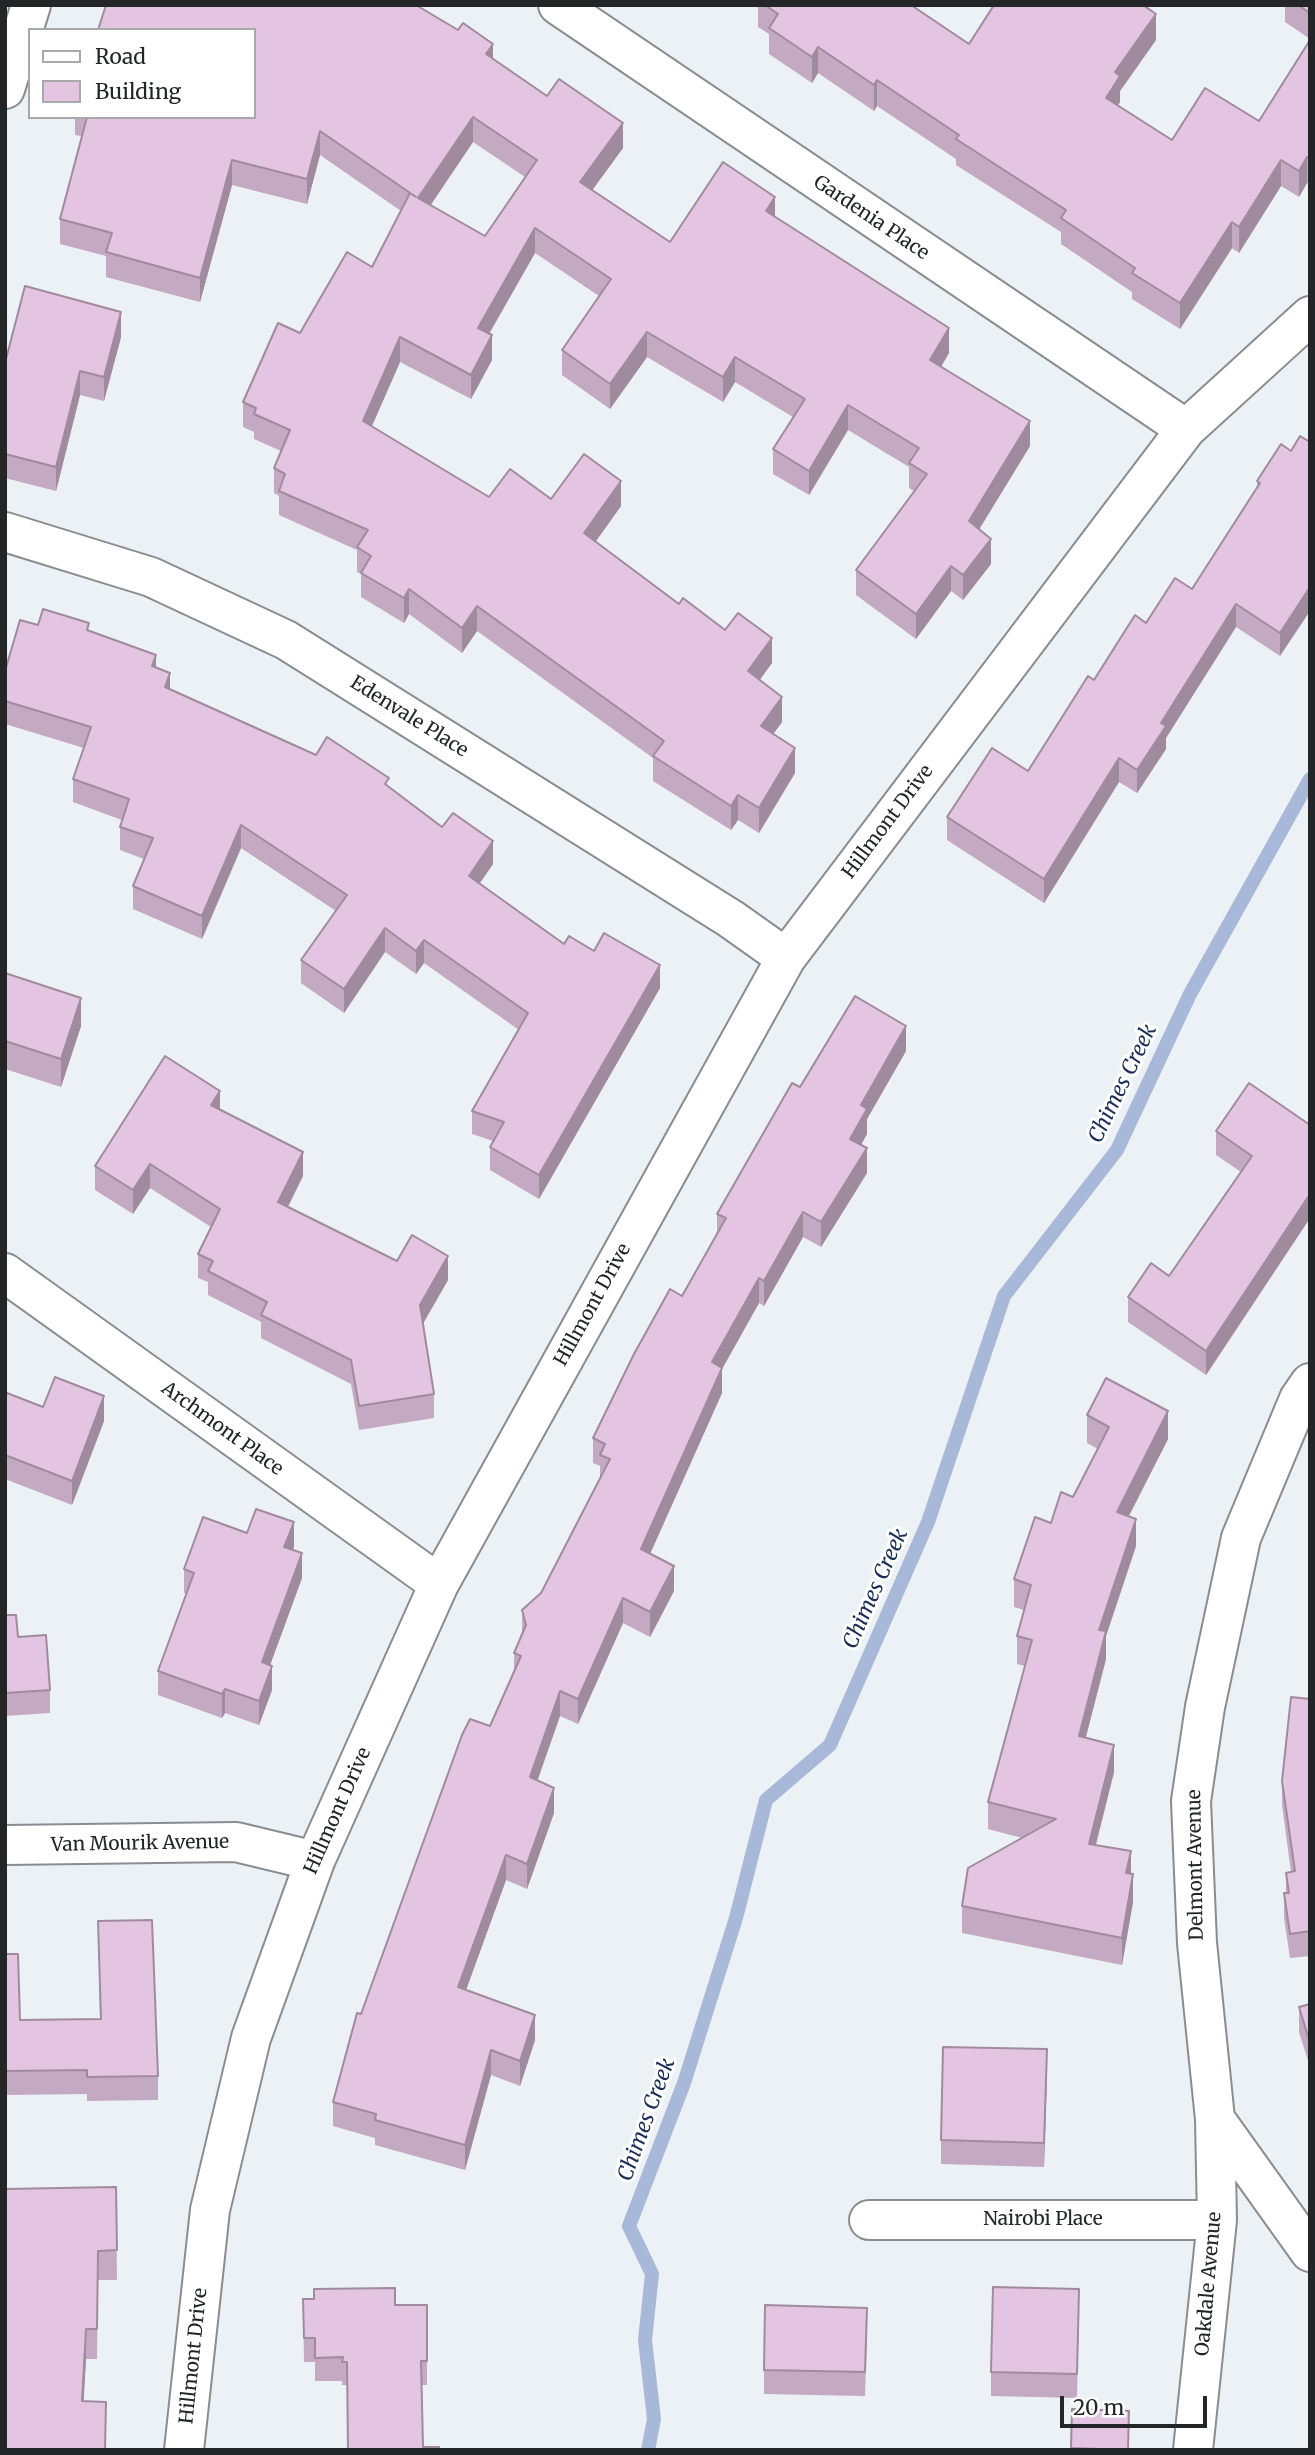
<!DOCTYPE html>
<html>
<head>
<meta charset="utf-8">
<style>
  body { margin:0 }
  #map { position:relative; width:1315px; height:2455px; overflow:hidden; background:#ecf1f5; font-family:Merriweather,serif }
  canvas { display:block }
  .frame { position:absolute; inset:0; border:7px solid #232526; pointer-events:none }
  .legend { position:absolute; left:28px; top:28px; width:228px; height:91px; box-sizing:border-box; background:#fff; border:2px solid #a7a8a8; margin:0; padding:9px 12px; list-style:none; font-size:21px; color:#232526 }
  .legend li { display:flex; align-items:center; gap:14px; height:35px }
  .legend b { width:35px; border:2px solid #a7a8a8 }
  .scale { position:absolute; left:1060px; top:2396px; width:147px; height:32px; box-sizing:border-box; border:4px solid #232526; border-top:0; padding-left:9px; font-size:21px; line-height:24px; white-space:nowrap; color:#232526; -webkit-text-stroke:5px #fff; paint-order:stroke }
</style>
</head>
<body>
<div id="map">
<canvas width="1315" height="2455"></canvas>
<div class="frame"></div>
<ul class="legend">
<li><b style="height:9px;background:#fff"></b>Road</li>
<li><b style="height:19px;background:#e4c5e1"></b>Building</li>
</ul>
<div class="scale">20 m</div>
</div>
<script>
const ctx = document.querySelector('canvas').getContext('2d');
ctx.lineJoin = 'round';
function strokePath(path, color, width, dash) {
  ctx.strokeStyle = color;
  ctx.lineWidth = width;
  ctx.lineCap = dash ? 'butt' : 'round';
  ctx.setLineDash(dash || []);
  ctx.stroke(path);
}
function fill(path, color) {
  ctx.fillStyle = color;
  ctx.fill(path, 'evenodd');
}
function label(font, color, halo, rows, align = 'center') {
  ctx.font = font + ' Merriweather,serif';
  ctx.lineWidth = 6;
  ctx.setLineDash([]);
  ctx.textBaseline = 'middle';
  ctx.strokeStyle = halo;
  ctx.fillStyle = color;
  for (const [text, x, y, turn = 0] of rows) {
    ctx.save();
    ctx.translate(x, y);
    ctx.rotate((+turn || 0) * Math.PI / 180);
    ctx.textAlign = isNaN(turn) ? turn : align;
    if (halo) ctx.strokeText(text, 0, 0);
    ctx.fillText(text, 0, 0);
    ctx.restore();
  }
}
const stream = new Path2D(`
  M648,2450L654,2419L645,2340L652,2274L629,2226L684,2083L736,1918L766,1800L830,1745L928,1522L1004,1296L1117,1150L1190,994L1310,779`);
const minor = new Path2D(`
  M558,5L1186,429
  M5,89L31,5
  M5,532L151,577L286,640L731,919L786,958
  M5,1273L439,1584
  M1310,1383L1299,1399L1241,1538L1205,1707L1191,1801L1197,1943L1215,2119L1310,2252
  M5,1845L236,1842L315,1861
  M869,2220H1217
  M184,2450L210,2210L251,2038L315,1861L439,1584L786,958L1186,429L1310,316
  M1193,2450L1217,2220L1215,2119`);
const wall = new Path2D(`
  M754,5H911L969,44L1156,40L1120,91V102L1118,105L1172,140L1259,121L1310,40V184L1307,183L1299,197L1281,186L1239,253L1232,248L1180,329L1132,299V292L1061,244V232L956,165V159L877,106L874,111L818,73L812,83L769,54V34L758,27V8Z
  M1285,5H1310V39L1285,22Z
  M493,59L623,148L592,190L670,242L775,217L949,353L941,367L1030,446L979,529L991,564L963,600L951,591L916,639L856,595V570L915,492L909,488V467L848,430L809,495L773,474V449L793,417L735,382L723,402L647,357L610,409L562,375V350L599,296L535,253L489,334L492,360L471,399L400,362L372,426L489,497L551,499L621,506L595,542L679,604L772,663L759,680L782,722L773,734L795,773L759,833L738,820L731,830L653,781V758L477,631L462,653L409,614L404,623L361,597V574L357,572V550L279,515V496L274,493V468L281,451L254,439V432L243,427V402L300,333L372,267L401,211L320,155L307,204L232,185L200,302L106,277V256L60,244V219L82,136L75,135V117H254ZM473,142L525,177L485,236L431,205Z
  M121,337L104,401L80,395L56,491L5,478V363Z
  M1281,444L1280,656L1236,627L1166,738V749L1137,793L1119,782L1044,903L947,840V817L1028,771L1094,680L1146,623L1192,589L1257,488V481Z
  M38,625L89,631L156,668L170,689L389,787L493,864L479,884L564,944L660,988L539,1199L490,1170V1147L493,1141L472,1134V1111L519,1030L424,963L416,974L385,952L344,1013L301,983V960L336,911L241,848L202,939L133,909V886L144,859L120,850V827L122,820L73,802V779L84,748L5,724V671Z
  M5,973L81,1026L61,1087L5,1069Z
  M906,1051L867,1119V1134L861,1145L867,1173L821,1247L803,1237L764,1306L759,1303L722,1369V1393L650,1554L674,1591L650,1637L623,1623L578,1724L560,1716L537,1780L554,1813L527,1889L506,1880L466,1990L535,2040L520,2086L491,2075L465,2170L375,2145V2138L333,2126V2102L361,2014L514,1672V1653L522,1636V1610L541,1593L600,1479V1466L593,1463V1438L682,1296L717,1233V1214L800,1087Z
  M220,1110L303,1176L288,1207L397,1261L448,1280L423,1323L434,1394V1418L359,1430L351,1384L261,1338V1322L208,1295V1282L198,1278V1254L211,1227L150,1188L133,1214L95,1190V1166Z
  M1310,1125V1218L1206,1375L1128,1322V1297L1169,1276L1241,1172L1216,1155V1131Z
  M5,1398L104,1421L72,1505L5,1479Z
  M1087,1415L1168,1439L1129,1516L1136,1546L1106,1636V1659L1086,1737L1114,1772L1096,1845L1131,1874L1133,1902L1122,1965L962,1933V1906L1022,1838L988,1829V1802L1025,1666L1017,1664V1636L1024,1610L1014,1607V1579L1051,1523L1073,1497L1098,1449L1087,1443Z
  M247,1533L294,1547L292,1550L302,1578L270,1665L272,1690L259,1725L225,1713L222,1718L158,1695V1671L186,1594L184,1593V1569Z
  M5,1615L50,1690V1713L5,1716Z
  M1310,1699V1956L1290,1958L1284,1918V1893H1286V1873L1291,1872L1282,1805V1781Z
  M98,1921L158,2076V2100L87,2101V2094L5,2095V1954L20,2020L100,2019Z
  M1310,2004V2067L1299,2032V2007Z
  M1047,2074L1044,2167L941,2164V2140Z
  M116,2187L117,2280H98L97,2359H86L83,2401L106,2432V2450H5Z
  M303,2299L395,2305H427V2385H421L348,2450L347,2385H342V2381H315V2362H304Z
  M1079,2313L1077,2398L991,2396V2372Z
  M867,2332L865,2396L764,2394V2370Z`);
const shadedWall = new Path2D(`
  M1156,14V40L1120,91V102L1106,124V98L1115,72Z
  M493,44V69L486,54Z
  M818,47V73L812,83V57Z
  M877,80V106L874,111V85Z
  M473,117V142L418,223V198Z
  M623,123V148L580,207V182Z
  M320,131V155L307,204V179Z
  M1307,157V183L1299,197V171Z
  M232,160V185L200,302V278Z
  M1281,160V186L1239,253V227Z
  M775,197V222L766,211Z
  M1232,222V248L1180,329V303Z
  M535,228V253L478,353V328Z
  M121,312V337L104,401V377Z
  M949,328V353L930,385V360Z
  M647,332V357L610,409V384Z
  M492,335V360L471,399V375Z
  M400,337V362L363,446V421Z
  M735,357V382L723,402V377Z
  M80,371V395L56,491V467Z
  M848,405V430L809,495V471Z
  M1030,421V446L969,546V521Z
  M621,481V506L584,558V533Z
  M991,539V564L963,600V575Z
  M951,566V591L916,639V614Z
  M1310,587V611L1280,656V633Z
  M409,589V614L404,623V598Z
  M1236,604V627L1166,738V749L1137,793V770L1161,723Z
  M477,606V631L462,653V628Z
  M772,638V663L748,696V671Z
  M156,655V679L152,666Z
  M170,673V696L165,687Z
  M782,697V722L761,751V726Z
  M795,748V773L759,833V808Z
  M1119,758V782L1044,903V879Z
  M738,795V820L731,830V806Z
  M241,825V848L202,939V916Z
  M493,841V864L469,899V876Z
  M385,928V952L344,1013V989Z
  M424,940V963L416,974V951Z
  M660,965V988L539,1199V1175Z
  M81,998V1026L61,1087V1059Z
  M906,1026V1051L867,1119V1134L850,1164V1139L861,1105Z
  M220,1091V1115L211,1105Z
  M867,1148V1173L821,1247V1222Z
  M303,1152V1176L278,1226V1202Z
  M150,1164V1188L133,1214V1190Z
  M1310,1194V1218L1206,1375V1351Z
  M803,1212V1237L764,1306V1281Z
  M448,1256V1280L420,1329V1305Z
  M759,1278V1303L722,1369V1393L641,1574V1549L712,1362Z
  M104,1396V1421L72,1505V1481Z
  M1168,1411V1439L1117,1539V1512Z
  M1136,1519V1546L1106,1636V1659L1079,1763V1736L1099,1630Z
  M294,1522V1547L284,1572V1547Z
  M302,1553V1578L262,1687V1662Z
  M674,1566V1591L650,1637V1612Z
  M623,1598V1623L578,1724V1699Z
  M272,1666V1690L259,1725V1701Z
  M225,1689V1713L222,1718V1694Z
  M560,1691V1716L530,1802V1777Z
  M1114,1745V1772L1089,1871V1844Z
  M554,1788V1813L527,1889V1864Z
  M1131,1851V1878L1126,1873Z
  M506,1855V1880L458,2012V1987Z
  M1133,1874V1902L1122,1965V1938Z
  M535,2015V2040L520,2086V2061Z
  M1047,2049V2074L1044,2167V2143Z
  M491,2050V2075L465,2170V2145Z
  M86,2329V2359L82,2431V2401Z`);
const building = new Path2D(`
  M106,5H416L458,30L463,23L493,44L486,54L547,96L559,79L623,123L580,182L670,242L723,162L775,197L766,211L949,328L930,360L1030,421L969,521L991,539L963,575L951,566L916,614L856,570L927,474L909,463L919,448L848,405L809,471L773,449L805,399L735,357L723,377L647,332L610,384L562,350L611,279L535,228L478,328L492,335L471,375L400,337L363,421L489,497L510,469L551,499L584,454L621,481L584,533L679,604L683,598L725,630L738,613L772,638L748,671L782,697L761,726L795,748L759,808L738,795L731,806L653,756L664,741L477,606L462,628L409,589L404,598L361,573L371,556L357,547L368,530L279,491L285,474L274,468L290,430L254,414L256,408L243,402L278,323L300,333L347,252L372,267L410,193L416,197L320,131L307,179L232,160L200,278L106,252L112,233L60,219L87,117H254V30H98ZM473,117L537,160L485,236L418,198Z
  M765,5H911L969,44L994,5H1143L1156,14L1115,72L1120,76L1106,98L1172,140L1205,88L1259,121L1310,40V158L1307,157L1299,171L1281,160L1239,227L1232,222L1180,303L1132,273L1135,268L1061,218L1066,210L956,139L959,135L877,80L874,85L818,47L812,57L769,28L778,14Z
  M1298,5H1310V13Z
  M25,286L121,312L104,377L80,371L56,467L5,454V363Z
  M1300,436L1310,442V587L1280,633L1236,604L1161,723L1166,726L1137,770L1119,758L1044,879L947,817L992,748L1028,771L1088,676L1094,680L1135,615L1146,623L1175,578L1192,589L1260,483L1257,481L1281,444L1291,451Z
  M43,609L89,623L87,630L156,655L152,666L170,673L165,687L316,755L327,737L389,778L385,784L442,827L453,813L493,841L469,876L564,944L569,936L594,951L604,933L660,965L539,1175L490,1147L504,1122L472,1111L528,1013L424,940L416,951L385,928L344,989L301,960L347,895L241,825L202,916L133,886L153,838L120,827L129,799L73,779L91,727L5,701V671L20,620L38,625Z
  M5,973L81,998L61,1059L5,1041Z
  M855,996L906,1026L861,1105L867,1109L850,1139L867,1148L821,1222L803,1212L764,1281L759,1278L712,1362L722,1368L641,1549L674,1566L650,1612L623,1598L578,1699L560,1691L530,1777L554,1788L527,1864L506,1855L458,1987L535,2015L520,2061L491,2050L465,2145L375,2120L376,2114L333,2102L357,2013L361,2014L462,1735L470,1719L490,1726L521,1656L514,1653L526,1625L522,1610L541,1593L610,1459L600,1455L605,1444L593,1438L634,1354L670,1289L682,1296L726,1218L717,1214L792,1083L800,1087Z
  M165,1056L220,1091L211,1105L303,1152L278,1202L397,1261L412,1235L448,1256L420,1305L434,1394L359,1406L351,1360L261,1315L267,1302L208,1271L213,1261L198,1254L220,1209L150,1164L133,1190L95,1166Z
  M1249,1083L1310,1125V1194L1206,1351L1128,1297L1151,1263L1169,1276L1252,1156L1216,1131Z
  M55,1377L104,1396L72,1481L5,1455V1398L7,1393L43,1407Z
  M1106,1378L1168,1411L1117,1512L1136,1519L1099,1630L1106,1631L1079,1736L1114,1745L1089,1844L1131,1851L1126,1873L1133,1874L1122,1938L962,1906L968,1868L1056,1819L988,1802L1032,1640L1017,1636L1031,1585L1014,1579L1035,1517L1051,1523L1061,1492L1073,1497L1109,1427L1087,1415Z
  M256,1509L294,1522L284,1547L302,1553L262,1662L272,1666L259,1701L225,1689L222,1694L158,1671L194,1573L184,1569L203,1517L247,1533Z
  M5,1615H16L18,1637L46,1635L50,1690L5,1693Z
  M1291,1697L1310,1699V1931L1290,1934L1284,1893H1289L1286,1873L1295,1871L1282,1781Z
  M152,1920L158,2076L87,2077V2070L5,2071V1954H18L20,2020L101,2019L98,1921Z
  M1310,2004V2043L1299,2007Z
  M943,2047L1047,2049L1044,2143L941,2140Z
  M116,2187L117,2250L98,2251L97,2329H86L82,2401L106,2402L105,2450H5V2189Z
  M993,2287L1079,2289L1077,2374L991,2372Z
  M395,2288V2305H427V2361H421L423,2447H439V2450H348L347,2362H342L343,2357L315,2358V2338H304L303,2299H314V2289Z
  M765,2305L867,2308L865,2372L764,2370Z
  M1072,2409L1129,2411L1128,2450L1071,2448Z`);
const streetNames = [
  ["Gardenia Place",871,218,34],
  ["Edenvale Place",409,717,32],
  ["Hillmont Drive",888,822,-53],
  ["Hillmont Drive",593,1305,-61],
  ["Archmont Place",222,1429,36],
  ["Hillmont Drive",338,1811,-66],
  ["Van Mourik Avenue",140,1844,-1],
  ["Delmont Avenue",1196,1865,-91],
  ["Nairobi Place",1043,2220],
  ["Oakdale Avenue",1209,2284,-85],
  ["Hillmont Drive",194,2356,-84]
];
const waterNames = [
  ["Chimes Creek",1123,1084,-64],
  ["Chimes Creek",876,1589,-66],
  ["Chimes Creek",647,2120,-70]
];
strokePath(stream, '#a7b8d9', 14);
strokePath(minor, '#898d91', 42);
strokePath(minor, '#fff', 38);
fill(wall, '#c4a9c2');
fill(shadedWall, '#a08a9e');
fill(building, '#e4c5e1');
strokePath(building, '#a08a9e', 2);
label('19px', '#232526', '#fff', streetNames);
label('italic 21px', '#192e58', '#fff', waterNames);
</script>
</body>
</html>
